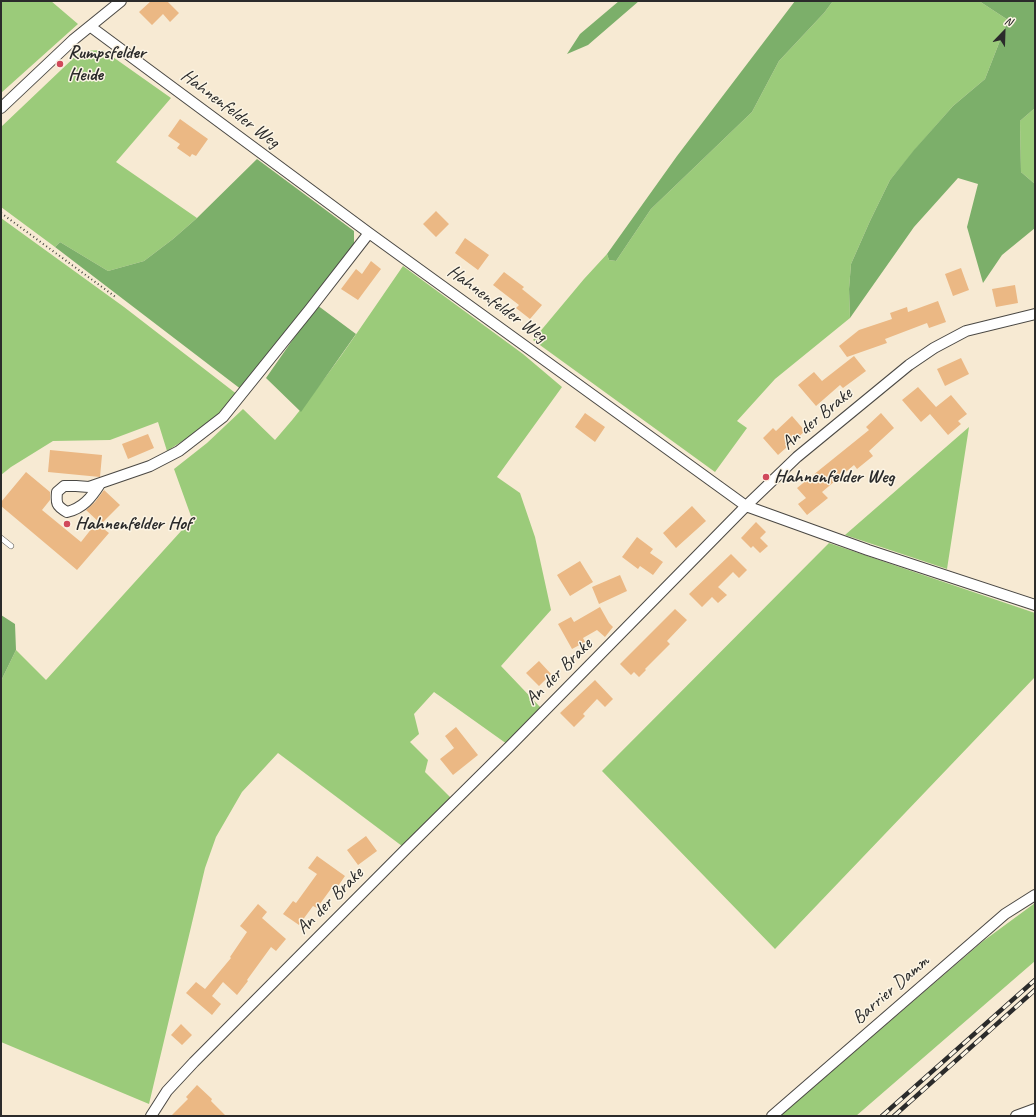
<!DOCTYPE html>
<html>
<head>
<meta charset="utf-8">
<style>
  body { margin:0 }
  #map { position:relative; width:1036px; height:1117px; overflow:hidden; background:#f7ead3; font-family:Caveat,sans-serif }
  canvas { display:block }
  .frame { position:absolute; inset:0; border:2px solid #2b2b2b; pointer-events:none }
  .north { position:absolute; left:984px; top:12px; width:40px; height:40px; -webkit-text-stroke:3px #fcf5e5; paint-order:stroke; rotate:23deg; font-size:11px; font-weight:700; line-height:16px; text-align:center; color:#2b2b2b }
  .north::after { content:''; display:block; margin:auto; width:14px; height:18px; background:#2b2b2b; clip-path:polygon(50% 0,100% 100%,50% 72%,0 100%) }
</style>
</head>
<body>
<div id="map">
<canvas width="1036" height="1117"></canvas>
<div class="frame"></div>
<div class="north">N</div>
</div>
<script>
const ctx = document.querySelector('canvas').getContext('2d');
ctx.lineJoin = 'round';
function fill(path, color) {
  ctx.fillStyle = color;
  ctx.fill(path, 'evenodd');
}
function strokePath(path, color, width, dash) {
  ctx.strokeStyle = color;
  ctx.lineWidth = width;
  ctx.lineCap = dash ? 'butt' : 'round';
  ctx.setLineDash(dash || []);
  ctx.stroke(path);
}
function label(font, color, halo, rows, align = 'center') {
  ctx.font = font + ' Caveat,sans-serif';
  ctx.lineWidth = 3;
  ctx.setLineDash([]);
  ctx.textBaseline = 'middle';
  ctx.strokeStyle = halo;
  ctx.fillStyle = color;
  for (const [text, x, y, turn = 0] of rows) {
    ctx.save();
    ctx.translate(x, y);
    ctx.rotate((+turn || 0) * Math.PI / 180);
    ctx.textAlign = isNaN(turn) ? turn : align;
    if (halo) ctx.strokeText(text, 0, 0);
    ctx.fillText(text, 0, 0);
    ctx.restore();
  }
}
const green = new Path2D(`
  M1,1H51L78,24L1,93Z
  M833,1H979L1008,20L985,79L953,106L918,146L890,180L870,221L851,264L849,289L850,318L775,379L737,421L747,428L715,472L533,340L584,279L607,254L609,260L616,261L651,209L752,112L779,61L824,13Z
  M103,50L171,98L116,162L197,218L173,239L144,261L108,271L60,242L55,247L1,207V127L81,51Z
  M1035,108V184L1021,172L1020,121Z
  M1,218L124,307L238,395L206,426L167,451L158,422L110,440L53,441L11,467L1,475Z
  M403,266L523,354L562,387L497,477L520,493L535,537L551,610L501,666L541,708L507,744L434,692L414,714L419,734L410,742L428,760L425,772L451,798L402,846L278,753L242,792L216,837L205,868L149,1104L1,1042V681L16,650L46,680L192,519L174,469L207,443L243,409L275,440C323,386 362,325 403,266Z
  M969,427L947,569L845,535Z
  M829,543L1035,613V677L775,949L602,771Z
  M1035,903V961L856,1116H780L982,942Z`);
const forest = new Path2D(`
  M619,1H639L588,45L567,54L580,34Z
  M795,1H833L824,13L779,61L752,112L651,209L616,261L609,260L607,254L677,156Z
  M979,1H1035V108L1020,121L1021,172L1035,184V228L1002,255L983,283L967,227L978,184L958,178L914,227L850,318L849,289L851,264L870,221L890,180L914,150L953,106L985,79L1008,20Z
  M257,159L354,231V247L242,390L55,247L60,242L108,271L144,261L173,239L197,218Z
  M317,305L356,334L301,412L266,378Z
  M1,615L15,624L16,650L1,681Z`);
const building = new Path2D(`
  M151,1H167L179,13L170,22L163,14L152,25L139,12Z
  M180,119L208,139L196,156L192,154L190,157L177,148L180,144L168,136Z
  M436,211L449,224L436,237L423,224Z
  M465,238L489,255L478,270L455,253Z
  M371,261L381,269L358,300L341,289L356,269L362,274Z
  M961,268L969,290L953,296L945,274Z
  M504,272L524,287L522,289L542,305L530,319L516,308L519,305L493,285Z
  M1015,285L1018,303L996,307L992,289Z
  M938,301L946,322L929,328L927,323L885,339L887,343L847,357L839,346L859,330L892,319L890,313L907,307L908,312Z
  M854,356L866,371L843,388L840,385L816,406L798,385L814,372L822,381Z
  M961,358L969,374L945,386L937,369Z
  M918,387L936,407L951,395L967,414L958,421L961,424L948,435L930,414L921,422L902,400Z
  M585,413L605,427L595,442L575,427Z
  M881,413L894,428L869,451L873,456L857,469L854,465L822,492L828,498L807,515L798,504L806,498L797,488L869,430L866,427Z
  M792,416L805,431L778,455L763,438L773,428L776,431Z
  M148,434L154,448L128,459L122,444Z
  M50,450L102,455L100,477L48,472Z
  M26,472L50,492V500L42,510L81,542L96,523L109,533L77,570L1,506V502Z
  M104,490L120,505L101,524L86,510L95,502Z
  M692,506L706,521L676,548L663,533Z
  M756,522L766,532L760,538L768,546L760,553L753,546L751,548L741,538Z
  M637,537L653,549L650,553L663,562L653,575L640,566L638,569L622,557Z
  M731,554L747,570L739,578L733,572L718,587L727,595L718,603L712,597L702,607L689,594Z
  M580,561L593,582L570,596L557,575Z
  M620,575L627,591L599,604L592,587Z
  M600,607L609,623L613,627L605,637L597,630L583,638L585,642L572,649L558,624L571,617L574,622Z
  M675,609L687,620L667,641L670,644L645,669L646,670L639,677L634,672L631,675L620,664Z
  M539,661L551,674L539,686L526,673Z
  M595,680L613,699L605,707L597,699L583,714L585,716L574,727L560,713Z
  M456,727L478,755L453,775L440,759L454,748L445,736Z
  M366,836L377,851L358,865L347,850Z
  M317,856L345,876L336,889L333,886L317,908L313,906L299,925L283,914L293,901L296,903L317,874L308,868Z
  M258,904L267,912L262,918L286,939L276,951L271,947L247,980L248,981L237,995L223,982L212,996L221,1004L212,1015L186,993L196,982L205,989L231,958L230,957L247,932L240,926Z
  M181,1024L192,1035L182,1045L171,1035Z
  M197,1085L212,1099L211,1101L226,1116H171L188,1099L186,1097Z`);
const path = new Path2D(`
  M1,213L117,298`);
const lane = new Path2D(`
  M1,538L11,546`);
const street = new Path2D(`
  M91,27L369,233L746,506L868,550L1035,605
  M1,108L73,40L121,1
  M100,484C91,498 83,508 67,512C56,506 56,503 57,492L64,486H76L89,487L150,466L179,451L223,417L310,309L369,233
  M151,1116L167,1091L194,1062L406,849L510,746L746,506L797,457L909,365L934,348L966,331L1035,314
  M772,1116L1005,914L1035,895
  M1016,1116L1035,1109`);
const rail = new Path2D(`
  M882,1116L1035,980
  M894,1116L1035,990`);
const markers = [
  [60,64,4,"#d1495b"],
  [766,477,4,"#d1495b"],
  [67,524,4,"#d1495b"]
];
const poiNames = [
  ["Rumpsfelder",68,53],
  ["Heide",68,75],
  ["Hahnenfelder Weg",774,477],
  ["Hahnenfelder Hof",75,524]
];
const streetNames = [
  ["Hahnenfelder Weg",230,109,37],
  ["Hahnenfelder Weg",497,304,36],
  ["An der Brake",817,419,-40],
  ["An der Brake",559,672,-45],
  ["An der Brake",330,901,-45],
  ["Barrier Damm",891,990,-41]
];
fill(green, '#9bcb7a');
fill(forest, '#7caf6a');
fill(building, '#ebb884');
strokePath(lane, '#4a4844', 6);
strokePath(street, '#4a4844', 12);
strokePath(path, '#4a4844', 2, [1, 3]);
strokePath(lane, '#fff', 5);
strokePath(street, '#fff', 10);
strokePath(rail, '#2b2b2b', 4.5);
strokePath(rail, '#fcf5e5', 3, [9]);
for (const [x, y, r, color] of markers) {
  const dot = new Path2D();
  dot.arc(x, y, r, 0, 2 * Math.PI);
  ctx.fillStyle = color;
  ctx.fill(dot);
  strokePath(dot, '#fcf5e5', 1.5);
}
label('bold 19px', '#2b2b2b', '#fcf5e5', poiNames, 'left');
label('19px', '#2b2b2b', '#fcf5e5', streetNames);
</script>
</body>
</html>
